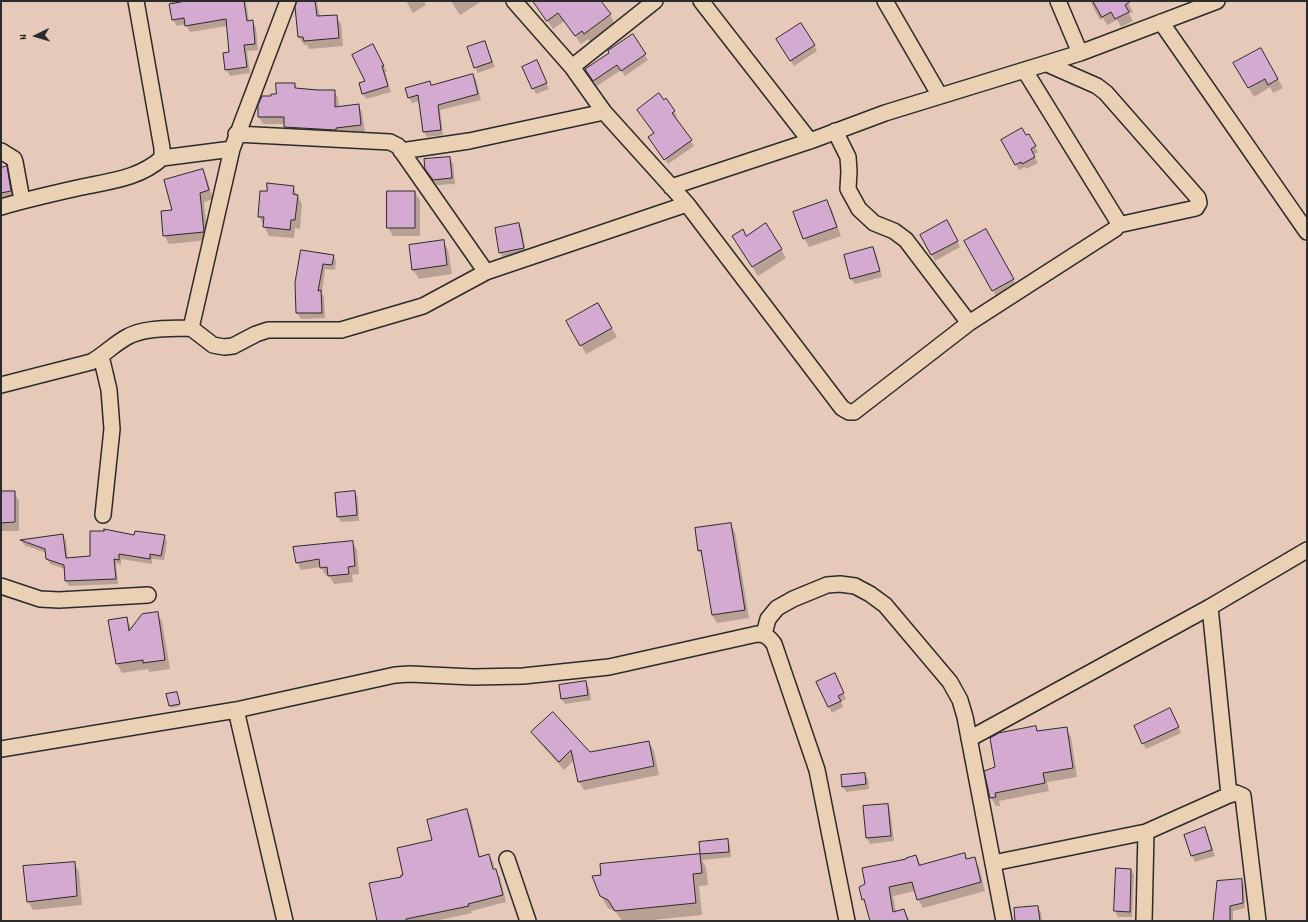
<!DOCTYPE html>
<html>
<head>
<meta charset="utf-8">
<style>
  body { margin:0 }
  #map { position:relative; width:1308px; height:922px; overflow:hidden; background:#e6c9b9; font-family:Dekko,sans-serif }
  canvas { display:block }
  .frame { position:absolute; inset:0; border:2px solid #2b2b2b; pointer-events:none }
  .north { position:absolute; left:16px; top:16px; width:40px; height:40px; -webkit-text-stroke:3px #ebd1b3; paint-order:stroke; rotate:265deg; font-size:11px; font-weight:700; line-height:16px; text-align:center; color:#2b2b2b }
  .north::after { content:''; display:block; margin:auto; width:14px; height:18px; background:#2b2b2b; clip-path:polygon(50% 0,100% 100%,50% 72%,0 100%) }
</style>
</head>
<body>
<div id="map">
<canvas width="1308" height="922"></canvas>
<div class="frame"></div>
<div class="north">N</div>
</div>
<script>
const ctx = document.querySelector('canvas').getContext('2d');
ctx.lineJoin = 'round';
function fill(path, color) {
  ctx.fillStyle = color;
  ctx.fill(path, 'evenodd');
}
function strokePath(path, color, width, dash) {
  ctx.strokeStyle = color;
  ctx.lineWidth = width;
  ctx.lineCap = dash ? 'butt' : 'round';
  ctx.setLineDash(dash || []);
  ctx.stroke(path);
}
const shadow = new Path2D(`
  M170,1H246L249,22L252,21L256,28L258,50L247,51L250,73L230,76L226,69L230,53L227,26L190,32L186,24L177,26L173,20Z
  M298,1H317L320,17L336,16L341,24L343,46L309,49L307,45H304L299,37Z
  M406,1H424L426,5L413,13Z
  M451,1H478L479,3L460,15Z
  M534,1H600L615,23L590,43L588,39L581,44L564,21L553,29Z
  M1090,1H1127L1133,12L1129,14L1133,21L1121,27L1117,20L1107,25L1103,18L1100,20Z
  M632,36L648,60L625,76L621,70L597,86L589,74L610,53Z
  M485,42L495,67L478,73L475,67Z
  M780,45H814L817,51L794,66Z
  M1261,49L1283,88L1273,93L1270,87L1254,97L1235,63Z
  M376,51L387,72H385L391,92L366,99L363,94Z
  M524,67H539L549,89L536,94Z
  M473,75L476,80L481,100L440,110L443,135L427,137L424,132L420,101L412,103L409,97L430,82L432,86Z
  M294,84L297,89L334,91L338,98L339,107L358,105L362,112L365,132L339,135L289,134L285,127V124H263L259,117L272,97Z
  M674,111L677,117L675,118L694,146L668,164L653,143L654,134L641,115Z
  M1029,135L1038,152L1033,155L1038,163L1026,169L1025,167L1019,170L1002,140Z
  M449,158L453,163L455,184L437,185L429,174Z
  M6,167L9,173L14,196L1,199V169Z
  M202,170L207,179L213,199L204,202L208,240L169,244L164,235L174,211Z
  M293,187L302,204L300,229L295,228L294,238L269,236L259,216Z
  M415,192L420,201V236H393L388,227Z
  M827,201L832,210L841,236L809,247L804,238Z
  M947,222L960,247L935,261L922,235Z
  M519,224L522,230L526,254L503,258L500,252Z
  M985,230L1018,288L998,299L965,242Z
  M746,237L781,249L786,258L758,276L739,245Z
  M443,241L448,250L452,274L419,279L413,270L410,246Z
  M873,248L876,254L882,277L855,284L851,279Z
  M333,256L336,261L335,270L325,269L322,293L324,297L325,318L301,319L297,313L296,284Z
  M598,304L617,337L586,354L567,321Z
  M1,492H14L19,501V531H1Z
  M355,492L358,498L359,521L341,522L338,516Z
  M731,525L735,532L749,618L717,623L712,615L704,558L699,551Z
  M63,535L66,540L68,559L91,557L135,536H164L167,541L164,560L152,559V564L121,559V565L116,563L118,584L69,586L66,581L65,569L50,564L47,559L46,553L24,545L22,541Z
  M352,542L357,550L359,574L352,575L353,582L334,584L329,575L326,576L321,567L301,570L297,562Z
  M157,613L162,622L170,669L149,672L148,669L122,673L117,664L126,618L132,629Z
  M837,680L846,699L841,702L843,707L832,713L817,682Z
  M586,682L589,688L591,700L565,704L562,699Z
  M177,693L180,706L171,708L167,695Z
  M1173,715L1181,733L1146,749L1135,726Z
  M1036,727L1038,732L1066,728L1071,737L1077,777L1047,782L1049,791L999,801L1000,806H996L991,798L996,767Z
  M533,733L590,753L649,742L654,751L659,775L584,790L579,782L574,760L564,770L538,741Z
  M865,774L868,779L869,789L846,792L843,786Z
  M887,805L890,810L894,841L870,844L867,838Z
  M467,810L471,818L480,857L489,855L493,862L495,870L500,877L506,902L471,911L472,913L435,921H378L403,878L433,841Z
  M1205,828L1208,834L1215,856L1195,862L1192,856L1185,836Z
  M727,841L730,846L731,857L702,860L706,867L708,885L699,886L702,915L641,921H622L616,912L608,908L601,896L602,876L601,865L701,855L700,843Z
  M964,854L968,860L974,858L979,867L985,891L923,908L918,899L915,891L893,896L896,912L904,910L910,921H871L868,908L863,899L907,860L916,856L921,865Z
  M74,863L79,872L82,905L33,910L28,901Z
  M1117,869L1131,870L1134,875L1132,917H1118L1115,911Z
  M1241,880L1244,886L1245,908L1233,911V921H1214L1218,882Z
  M1037,907L1041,912L1042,921H1016Z`);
const building = new Path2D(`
  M181,1H244L247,21L253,20L255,44L244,45L247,67L225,70L223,53L229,52L226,19L185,26L184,18L172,20L169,4L181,2Z
  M297,1H315L317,16L337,15L339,38L304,41L303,37H298L295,7Z
  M533,1H601L611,14L584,34L582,31L575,36L558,13L547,21Z
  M1093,1H1131L1125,5L1129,12L1115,19L1111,12L1102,17Z
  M801,23L815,45L790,61L776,39Z
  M633,34L646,54L621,71L617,65L593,81L585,69L609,53L608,51Z
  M485,41L492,62L474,68L467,47Z
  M373,44L384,66H382L388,86L362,94L359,83L365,81L352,55Z
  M1261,48L1278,79L1268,85L1265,79L1248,88L1233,63Z
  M537,60L547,83L532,89L522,67Z
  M473,74L478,94L438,105L441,130L423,132L418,95L408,98L405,88L430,81L431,85Z
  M276,83H295V88L318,90H335V107L359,104L361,125L336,128V130L284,127V117H258V105L262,96H271V94H276Z
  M659,93L664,100L666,98L675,111L672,113L692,140L664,160L648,137L654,133L637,110Z
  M1022,128L1026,135L1029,134L1036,146L1031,149L1035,157L1022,164L1021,162L1015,165L1001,140Z
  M450,157L452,178L433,180L425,169L424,159Z
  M7,166L11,191L1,193V168Z
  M203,169L209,190L200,193L204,232L163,236L161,211L172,210L164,180Z
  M267,183L294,186L293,194L298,195L295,220H291L290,230L263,227L264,217H258L260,191H267Z
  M387,191H415V228H387Z
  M827,200L837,227L803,239L793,212Z
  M947,220L958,241L931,255L920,235Z
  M519,223L524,248L499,253L495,228Z
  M766,223L782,249L752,267L732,236L743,229L746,236Z
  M986,229L1014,279L992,291L964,241Z
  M444,240L447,265L412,270L409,245Z
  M873,247L880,271L850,279L844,255Z
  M301,250L334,255L332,265L323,264L318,291L321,290L322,313H296L295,283Z
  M598,303L612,328L580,346L566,321Z
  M1,491H15V522L1,523Z
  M355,491L357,515L337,517L335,493Z
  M731,523L745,610L712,615L701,550L698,551L695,528Z
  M104,529L134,535L135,531L165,535L161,556L150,554V559L119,554V560L114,559L116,579L65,581L64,565L46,559L45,549L20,540L63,534L66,558L90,556V531H104Z
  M353,541L355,566L348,567L349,574L328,576L327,567L320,568L319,559L296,563L293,547Z
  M158,612L165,660L143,663V660L116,664L108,620L127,617L129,631L142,614Z
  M835,673L844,693L838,696L841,701L828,707L816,682Z
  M586,681L588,695L561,699L559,685Z
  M177,692L180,704L169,706L166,694Z
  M1170,708L1179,727L1142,744L1134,726Z
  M553,712L590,752L649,741L654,766L578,782L571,750L559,762L531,732Z
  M1036,726L1037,731L1067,727L1073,768L1043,773L1045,783L995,793L996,797L990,798L984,771L995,767L990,738L999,733Z
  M865,773L866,784L842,787L841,775Z
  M888,804L891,836L866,838L863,806Z
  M467,809L479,857L489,854L493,869H496L503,895L468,904L469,906L406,919V921H377L369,883L401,877V875H403L397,848L432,840L427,820Z
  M1205,827L1212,850L1191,856L1184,835Z
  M728,839L729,852L700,854L699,842Z
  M965,853L966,859L975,857L981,882L917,900L912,882L889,887L893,912L904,909L908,921H870L864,899L862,900L859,887L865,884L862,868L906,859V858L916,855L919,865Z
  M700,854L702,873L693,874L696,903L615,911L608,900L600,896L592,876L601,875L600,864Z
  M75,862L77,896L27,902L23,866Z
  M1116,868L1131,869L1130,912L1114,911Z
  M1242,879L1243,903L1230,906V921H1213L1217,881Z
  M1038,906L1040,921H1015L1014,908Z`);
const minor = new Path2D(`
  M136,1L162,148V158
  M514,1L572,67L604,112L687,204L842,408L849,412H854L969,323L1115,229L1118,225L1196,208L1199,203L1198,198L1106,93L1097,86L1047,64
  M701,1L810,141
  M885,1L940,96
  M1058,1L1080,53
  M1161,22L1307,232
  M572,67L655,1
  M1025,71L1117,220L1118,225
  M835,131L848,157L849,171L848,189L859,209L874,223L894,231L906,240L969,323
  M236,134L390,142L398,146L486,272
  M1,151L14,159L15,162L22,200
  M401,151L469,141L604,112
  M671,187L810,141L885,113L1080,53L1217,1
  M1,207C28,199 55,193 82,187C111,181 140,178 162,158L232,149
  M191,328L232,149L288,1
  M101,356L109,390L112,429L103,515
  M1,385L91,362C104,355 114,344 127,337C145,327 170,329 191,328L213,345L224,347L233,346L256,334L268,330H341L423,306L486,272L687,204
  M1,586L40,599L59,600L148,595
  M1210,607L1229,795
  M764,634L768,619L777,608L793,599L827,585L840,584L855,586L870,594L885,605L950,682L960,700L965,717L1004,921
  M236,710L285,921
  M969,739L1210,607L1307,550
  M1,749L236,710L395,675L410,674L473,677L523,676L609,667L757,634C765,634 769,637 774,644L817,770L847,921
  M507,859L528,921
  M993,863L1146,832L1229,795L1236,793L1243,796L1258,921
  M1144,921L1146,832`);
fill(shadow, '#0003');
fill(building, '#d4aad0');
strokePath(building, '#2b2b2b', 1);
strokePath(minor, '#2b2b2b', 18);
strokePath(minor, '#ebd1b3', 15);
</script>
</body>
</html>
